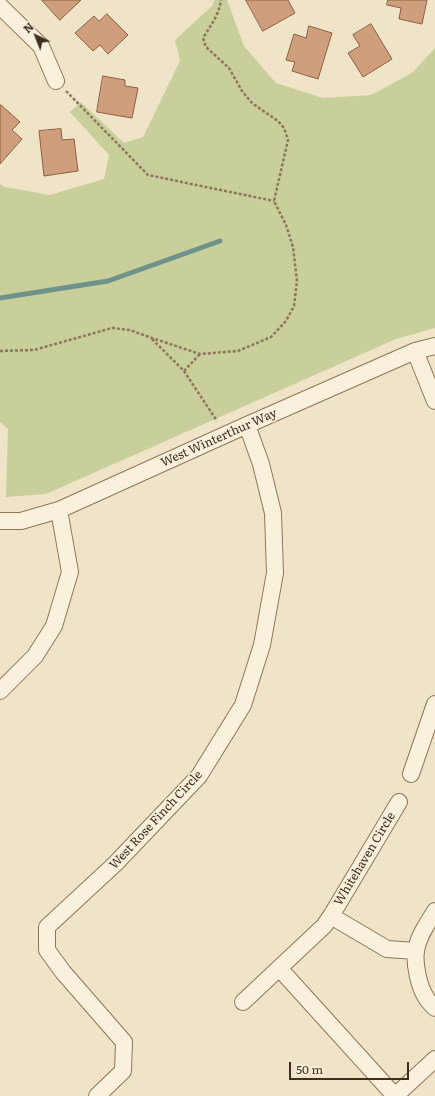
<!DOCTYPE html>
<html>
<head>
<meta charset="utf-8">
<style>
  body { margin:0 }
  #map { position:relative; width:435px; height:1096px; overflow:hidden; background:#f0e4c8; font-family:Literata,serif }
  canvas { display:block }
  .north { position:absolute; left:16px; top:16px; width:40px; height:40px; -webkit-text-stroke:3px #f7eed8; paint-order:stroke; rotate:317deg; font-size:11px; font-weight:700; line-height:16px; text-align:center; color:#3d2e20 }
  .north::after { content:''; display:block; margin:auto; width:14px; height:18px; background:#3d2e20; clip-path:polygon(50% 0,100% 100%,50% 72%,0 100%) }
  .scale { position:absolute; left:289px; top:1062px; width:120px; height:18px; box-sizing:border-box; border:2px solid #3d2e20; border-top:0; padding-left:5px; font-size:12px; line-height:14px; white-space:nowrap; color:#3d2e20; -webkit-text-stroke:3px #f7eed8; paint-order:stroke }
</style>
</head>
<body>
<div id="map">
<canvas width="435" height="1096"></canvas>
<div class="north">N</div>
<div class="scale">50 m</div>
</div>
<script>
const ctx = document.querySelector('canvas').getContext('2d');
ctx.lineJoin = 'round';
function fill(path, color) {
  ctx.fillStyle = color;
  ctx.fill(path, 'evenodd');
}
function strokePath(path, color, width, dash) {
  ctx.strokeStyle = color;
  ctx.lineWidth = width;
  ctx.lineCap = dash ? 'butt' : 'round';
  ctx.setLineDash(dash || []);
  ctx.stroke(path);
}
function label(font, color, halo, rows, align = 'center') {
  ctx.font = font + ' Literata,serif';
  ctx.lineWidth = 3.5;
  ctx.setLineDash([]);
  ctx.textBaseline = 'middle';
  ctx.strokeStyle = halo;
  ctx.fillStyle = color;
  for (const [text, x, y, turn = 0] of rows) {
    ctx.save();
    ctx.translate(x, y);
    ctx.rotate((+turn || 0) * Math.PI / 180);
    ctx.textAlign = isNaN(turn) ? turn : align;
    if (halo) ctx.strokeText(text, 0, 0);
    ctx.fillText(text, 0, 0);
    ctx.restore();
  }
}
const green = new Path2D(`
  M214,0H227L244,46L276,83L323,98L371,95L412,73L435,48V328L396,339L46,494L6,497L8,429L0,422V184L5,187L50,195L104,179L109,155L70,112L81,102L124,143L143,137L180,61L175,40L213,5Z`);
const stream = new Path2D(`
  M0,298L108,281L220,241`);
const building = new Path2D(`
  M42,0H81L60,20Z
  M246,0H288L295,13L263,31Z
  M388,0H427L422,24L399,19L401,8L387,5Z
  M107,14L128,35L108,54L100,45L93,51L75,33L94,16L99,21Z
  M371,24L392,59L363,77L348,53L360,46L353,35Z
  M309,26L332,33L318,79L292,71L295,62L286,60L294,34L306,38Z
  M103,76L125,80V86L138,88L132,118L97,112Z
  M1,105L20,122L12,130L22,139L0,164V107Z
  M61,129L62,140L74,139L78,171L44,176L39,131Z`);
const path = new Path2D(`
  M66,91L148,175L274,201
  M152,339L184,371L217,421
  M0,351L34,350L112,328L130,330L152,338L200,354L238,351L271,337L286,321L294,306L297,281L293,247L286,225L274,201L288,140L284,128L278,121L252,103L242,91L229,68L206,47L203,38C211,25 219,15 221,0
  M184,371L200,354`);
const minor = new Path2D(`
  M0,6L41,46L56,81
  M415,351L435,401
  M0,521H21L59,510L247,425L415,351L435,346
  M0,691L35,656L54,626L70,572L59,510
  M411,774L435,704
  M435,911C428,923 418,936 416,951C414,964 419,988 427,999C429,1002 432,1005 435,1008
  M331,916L387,949L416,951
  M279,968L395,1096
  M243,1002L324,926L331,916L399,802
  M97,1096L123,1071L124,1042L63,972L47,950V927L115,864L199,776L243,705L262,645L275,573L273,513L261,464L247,425
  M395,1096L435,1059`);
const streetNames = [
  ["West Winterthur Way",219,438,-24],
  ["West Rose Finch Circle",156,820,-47],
  ["Whitehaven Circle",365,859,-59]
];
fill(green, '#c9cf9b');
strokePath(stream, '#6f938a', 5);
fill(building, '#cf9f7d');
strokePath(building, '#8d5f41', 1);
strokePath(minor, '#8d765c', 18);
strokePath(path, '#8d765c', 2.5, [3, 2]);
strokePath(minor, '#faf1dc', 16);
label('12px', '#3d2e20', '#f7eed8', streetNames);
</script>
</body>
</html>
